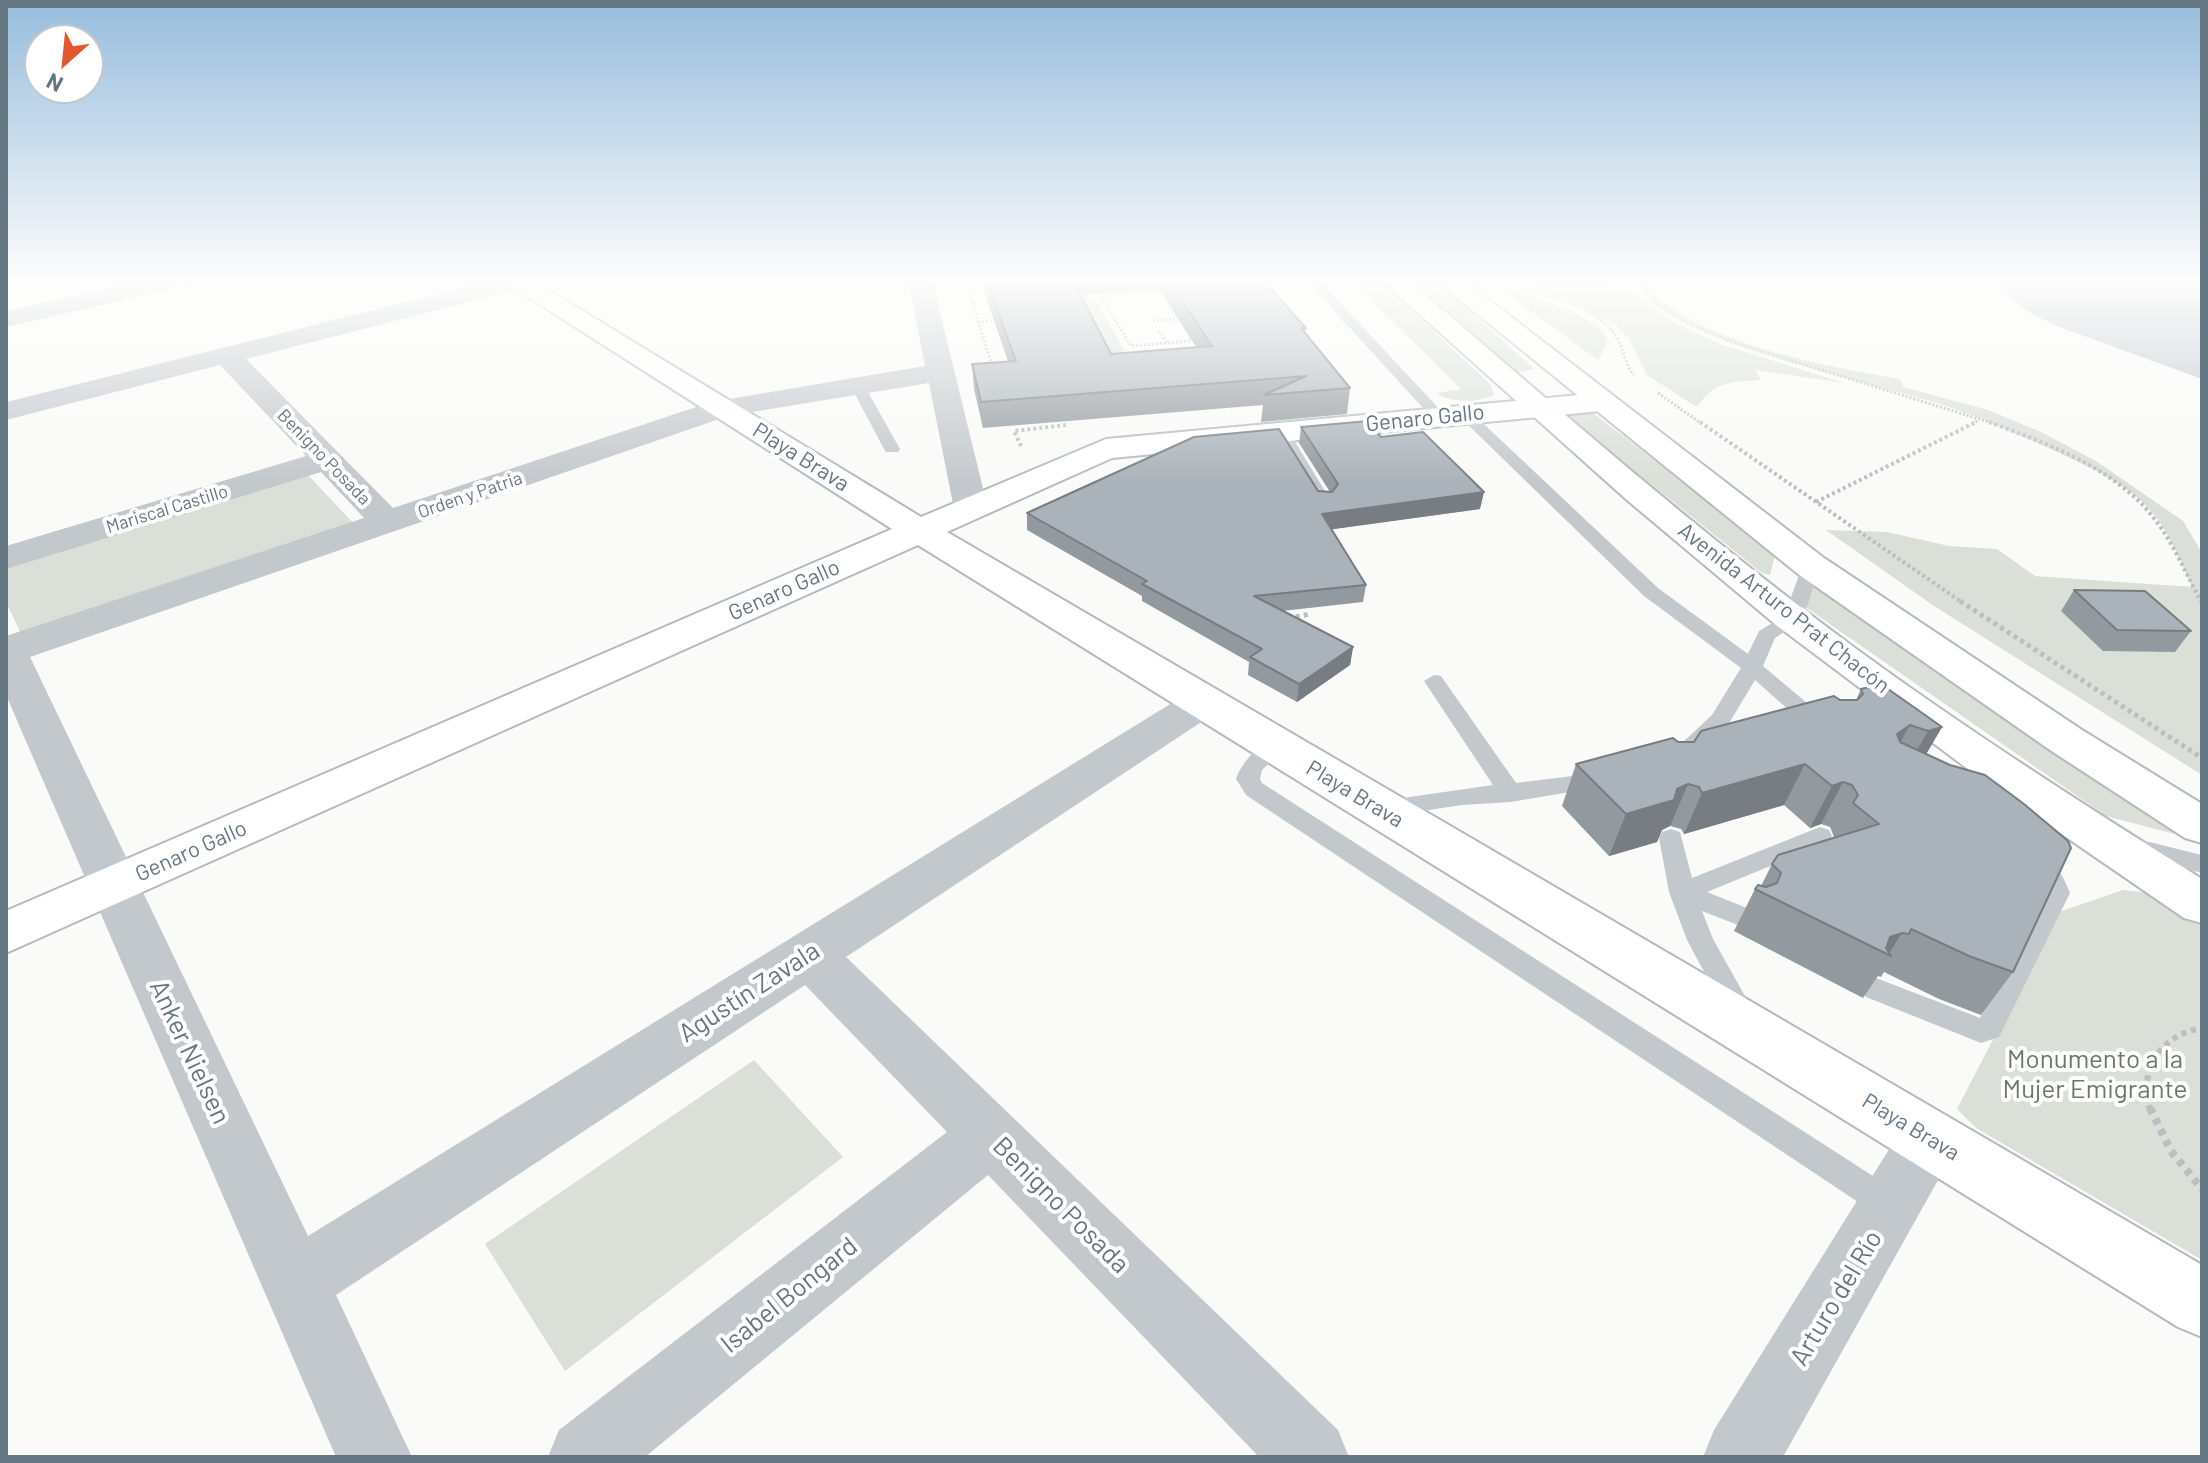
<!DOCTYPE html>
<html>
<head>
<meta charset="utf-8">
<style>
  body { margin:0 }
  #map { position:relative; width:2208px; height:1463px; overflow:hidden; background:#fafaf8; font-family:Barlow,sans-serif }
  canvas { display:block }
  .frame { position:absolute; inset:0; border:8px solid #657683; pointer-events:none }
  .north { position:absolute; left:24px; top:24px; width:80px; height:80px; box-sizing:border-box; background:#fff; border:2px solid #c1c8cd; border-radius:50%; rotate:207deg; font-size:22px; font-weight:700; line-height:32px; text-align:center; color:#657683 }
  .north::after { content:''; display:block; margin:auto; width:28px; height:36px; background:#e4572e; clip-path:polygon(50% 0,100% 100%,50% 72%,0 100%) }
</style>
</head>
<body>
<div id="map">
<canvas width="2208" height="1463"></canvas>
<div class="frame"></div>
<div class="north">N</div>
</div>
<script>
const ctx = document.querySelector('canvas').getContext('2d');
ctx.lineJoin = 'round';
function fill(path, color) {
  ctx.fillStyle = color;
  ctx.fill(path, 'evenodd');
}
function strokePath(path, color, width, dash) {
  ctx.strokeStyle = color;
  ctx.lineWidth = width;
  ctx.lineCap = dash ? 'butt' : 'round';
  ctx.setLineDash(dash || []);
  ctx.stroke(path);
}
function label(font, color, halo, rows, align = 'center') {
  ctx.font = font + ' Barlow,sans-serif';
  ctx.lineWidth = 8;
  ctx.setLineDash([]);
  ctx.textBaseline = 'middle';
  ctx.strokeStyle = halo;
  ctx.fillStyle = color;
  for (const [text, x, y, turn = 0] of rows) {
    ctx.save();
    ctx.translate(x, y);
    ctx.rotate((+turn || 0) * Math.PI / 180);
    ctx.textAlign = isNaN(turn) ? turn : align;
    if (halo) ctx.strokeText(text, 0, 0);
    ctx.fillText(text, 0, 0);
    ctx.restore();
  }
}
const green = new Path2D(`
  M1349,279H1378L1491,385L1494,395C1479,403 1450,403 1436,393L1461,389Z
  M1409,279H1435L1534,369L1520,372L1507,369Z
  M1486,279L1575,313L1600,328L1608,341L1598,360Z
  M1511,279H1598L1597,283L1624,287L1677,324L1720,344L1844,383L1755,370L1761,380C1734,382 1714,381 1699,405L1695,406L1647,375L1628,337L1613,323L1578,305Z
  M1635,279H1643C1679,340 1834,368 1900,379L1903,387L1988,410L2041,432L2096,461L2183,521L2202,553V775L1934,606L1826,530L1887,532L1949,546L1997,549L2035,576L2192,587C2183,565 2170,536 2156,517C2133,486 2090,467 2055,451C2021,436 1985,419 1949,407C1884,384 1660,342 1635,279Z
  M1087,295L1091,303H1098L1125,352L1096,354L1072,296Z
  M1593,413L1772,550L1775,555L1770,575L1762,573L1566,416Z
  M307,474L356,526L23,638L6,602V567Z
  M1810,579L2194,839L2106,816L1801,604Z
  M2123,890L2149,893L2202,923V1260L1976,1128L1957,1109L2059,912Z
  M754,1060L843,1157L565,1371L485,1244Z`);
const water = new Path2D(`
  M1988,279H2202V379L2054,325L2029,312Z`);
const pathFar4 = new Path2D(`
  M965,279L992,366
  M1089,279L1131,346L1190,341L1191,336
  M1635,279L1653,302L1685,322L1728,341L1995,424
  M1520,287C1552,298 1595,305 1615,335C1624,348 1624,363 1634,375
  M1102,296L1165,291
  M1153,321L1177,319
  M978,322L997,320
  M1159,331L1167,343
  M1658,393L1702,424
  M1972,424L1979,420`);
const pathFar3 = new Path2D(`
  M1700,422L1963,603
  M1989,422C2046,443 2115,468 2153,517C2174,543 2186,575 2202,603
  M1021,446L1014,431L1066,425
  M1816,502L1976,422`);
const pathFar2 = new Path2D(`
  M1960,601L2202,758
  M1288,618L1311,614`);
const pathFar1 = new Path2D(`
  M2150,1110C2138,1070 2160,1035 2202,1028`);
const path = new Path2D(`
  M2150,1108L2171,1151L2202,1189`);
const lane = new Path2D(`
  M1305,279H1318L1444,414V420H1434Z
  M857,381L864,385L900,449L898,452H886L884,449L850,385Z
  M1465,409L1470,411L1658,588L1748,654L1759,631L1784,616L1804,562H1818L1820,566L1803,619L1775,638L1763,666L1826,719L1829,724L1826,729H1810L1755,680L1728,725L1697,754H1681L1678,749L1681,744L1712,715L1741,668L1644,596L1460,417V411Z
  M1281,427L1289,432L1325,491L1323,495H1311L1309,491L1273,432Z
  M1434,675L1441,676L1516,783L1597,773L1605,776L1609,781L1605,786L1511,802L1462,805L1382,817L1374,815L1370,809L1374,803L1382,801L1493,785L1424,681Z
  M1276,739L1284,741L1287,746L1262,770L1260,779L1262,783L1901,1194L1906,1205L1901,1216L1890,1220L1879,1216L1246,795L1236,779C1242,762 1258,744 1276,739Z
  M1820,827L1829,830L1832,836L1829,842L1707,892L1752,910L1756,917L1752,924L1743,927L1702,911L1713,939L1755,1014L1751,1022L1741,1026L1731,1022L1687,940L1669,892L1659,838L1662,832L1671,829L1680,832L1692,878Z
  M2137,839L2202,855V873L2128,854L2125,848L2128,842Z
  M2034,852C2054,858 2063,875 2070,893L1999,1037L1981,1043L1866,997L1862,989L1866,981L1876,978L1980,1018L2044,893L2040,882L2022,861L2025,855Z`);
const street = new Path2D(`
  M150,279H197L194,284L185,286L6,327V311Z
  M499,279H542L539,284L246,359L393,508L711,402L925,366L908,279H932L988,509L983,516L971,519L959,516L954,509L929,383L728,416L30,657L308,1236L1188,693L1203,689L1218,693L1224,702L1218,711L846,957L1338,1430L1349,1457H1259L988,1175L645,1457H548L559,1430L947,1132L805,985L336,1295L412,1457H336L6,695V636L364,518L321,472L6,569V546L306,456L220,365L6,420V402Z
  M1930,1111L1952,1119L1961,1139L1783,1457H1703L1714,1430L1908,1119Z`);
const secondary = new Path2D(`
  M500,279H530L921,517L1106,439L1601,393L1612,396L1616,402L1612,408L1601,411L1112,458L947,532L2202,1265V1337L2178,1327L918,545L6,953V911L892,529Z`);
const primary = new Path2D(`
  M1380,279H1407C1554,405 1699,533 1855,648C1967,730 2084,805 2202,879V923L2184,918L1977,776L1776,625L1627,500Z
  M1434,279H1462L1824,558L2082,730L2202,804V843L2185,838L2050,750L1798,574Z`);
const wall = new Path2D(`
  M982,279H1262L1306,328L1305,333L1350,388L1347,414L1261,422L1263,405L983,428L974,389L972,364L1008,361L987,300ZM1159,289L1196,347L1111,354L1080,295Z
  M1301,427L1381,437L1480,509L1332,529L1366,585L1363,602L1282,611L1353,647L1350,665L1297,702L1248,675L1249,662L1142,601V596L1027,530V513L1318,491L1330,492L1299,443Z
  M2074,590L2191,631L2175,652L2103,651L2061,611Z
  M1861,689L1942,727L1926,754L2013,972L1981,1015L1939,999L1884,972L1881,977L1878,976L1863,998L1734,931L1755,889L1761,886L1772,864L1834,838V837L1830,827L1821,824L1810,828L1784,805L1684,834L1681,829L1670,826L1662,830L1657,842L1609,856L1562,806L1576,764L1678,742H1694L1840,700H1856Z`);
const shadedWall = new Path2D(`
  M1484,492L1480,509L1320,531L1322,514Z
  M1353,647L1350,665L1297,702L1299,684Z
  M1910,725L1887,766L1897,734Z
  M1942,727L1918,768L1904,772L1928,731Z
  M1805,764L1784,805L1684,834L1702,793Z
  M1843,782L1821,824L1810,828L1832,786Z
  M1688,784L1670,826L1662,830L1657,842L1609,856L1626,814Z
  M1902,933L1888,955L1881,951L1890,937Z`);
const building = new Path2D(`
  M986,279H1072L1111,354L1212,346L1168,279H1262L1306,328H1301L1350,388L1264,395L1306,376L981,402L972,364L1016,361Z
  M1368,421L1381,437L1423,432L1484,492L1322,514L1366,585L1254,596L1353,647L1299,684L1250,657L1262,649L1142,584L1147,581L1027,513L1194,437L1279,429L1318,491L1332,492L1338,484L1301,427Z
  M2074,590L2145,591L2191,631L2117,630Z
  M1881,684L1942,727L1928,731L1910,725L1897,734L1900,742L1950,765L1985,775L2024,804L2068,841L2071,848L2013,972L1969,956L1911,929L1909,934L1902,933L1890,937L1886,948L1891,956L1755,889L1758,885L1766,887L1777,883L1781,873L1772,864L1778,855L1879,824L1853,803L1858,795L1852,785L1843,782L1832,786L1805,764L1702,793L1699,787L1688,784L1677,789L1674,800L1626,814L1576,764L1673,738L1678,742H1694L1701,731L1834,696L1840,700H1857L1863,694L1861,689Z`);
const farStreetnames = [
  ["Benigno Posada",324,457,46],
  ["Orden y Patria",470,495,-19],
  ["Mariscal Castillo",167,509,-17]
];
const streetNames = [
  ["Genaro Gallo",1425,418,-6],
  ["Playa Brava",801,457,32],
  ["Genaro Gallo",784,590,-24],
  ["Avenida Arturo Prat Chacón",1784,608,38],
  ["Playa Brava",1355,794,31],
  ["Genaro Gallo",191,851,-24],
  ["Playa Brava",1911,1127,31]
];
const nearStreetnames = [
  ["Agustín Zavala",749,992,-33],
  ["Anker Nielsen",190,1052,65],
  ["Benigno Posada",1061,1205,45],
  ["Isabel Bongard",789,1295,-39],
  ["Arturo del Río",1836,1298,-59]
];
const nearParknames = [
  ["Monumento a la",2095,1059],
  ["Mujer Emigrante",2095,1089]
];
fill(green, '#dadfd7');
fill(water, '#bbc7cb');
strokePath(secondary, '#b3babf', 4);
strokePath(primary, '#b5babe', 4);
strokePath(pathFar4, '#bbbfc2', 3, [2, 2]);
strokePath(pathFar3, '#bbbfc2', 4, [3, 3]);
strokePath(pathFar2, '#bbbfc2', 5, [4, 4]);
strokePath(pathFar1, '#bbbfc2', 6, [5, 5]);
strokePath(path, '#bbbfc2', 8, [6, 6]);
fill(lane, '#c3c8cc');
fill(street, '#c3c8cc');
fill(secondary, '#fff');
fill(primary, '#fff');
fill(wall, '#929a9f');
fill(shadedWall, '#777d82');
fill(building, '#aab3b9');
strokePath(building, '#777d82', 2);
const sky = ctx.createLinearGradient(0, 0, 0, 484);
sky.addColorStop(0, '#96bcdc');
sky.addColorStop(0.58, '#fdfdfc');
sky.addColorStop(1, '#fdfdfc00');
ctx.fillStyle = sky;
ctx.fillRect(0, 0, 2208, 484);
label('18px', '#657683', '#fff', farStreetnames);
label('22px', '#657683', '#fff', streetNames);
label('26px', '#657683', '#fff', nearStreetnames);
label('26px', '#687a64', '#fff', nearParknames);
</script>
</body>
</html>
